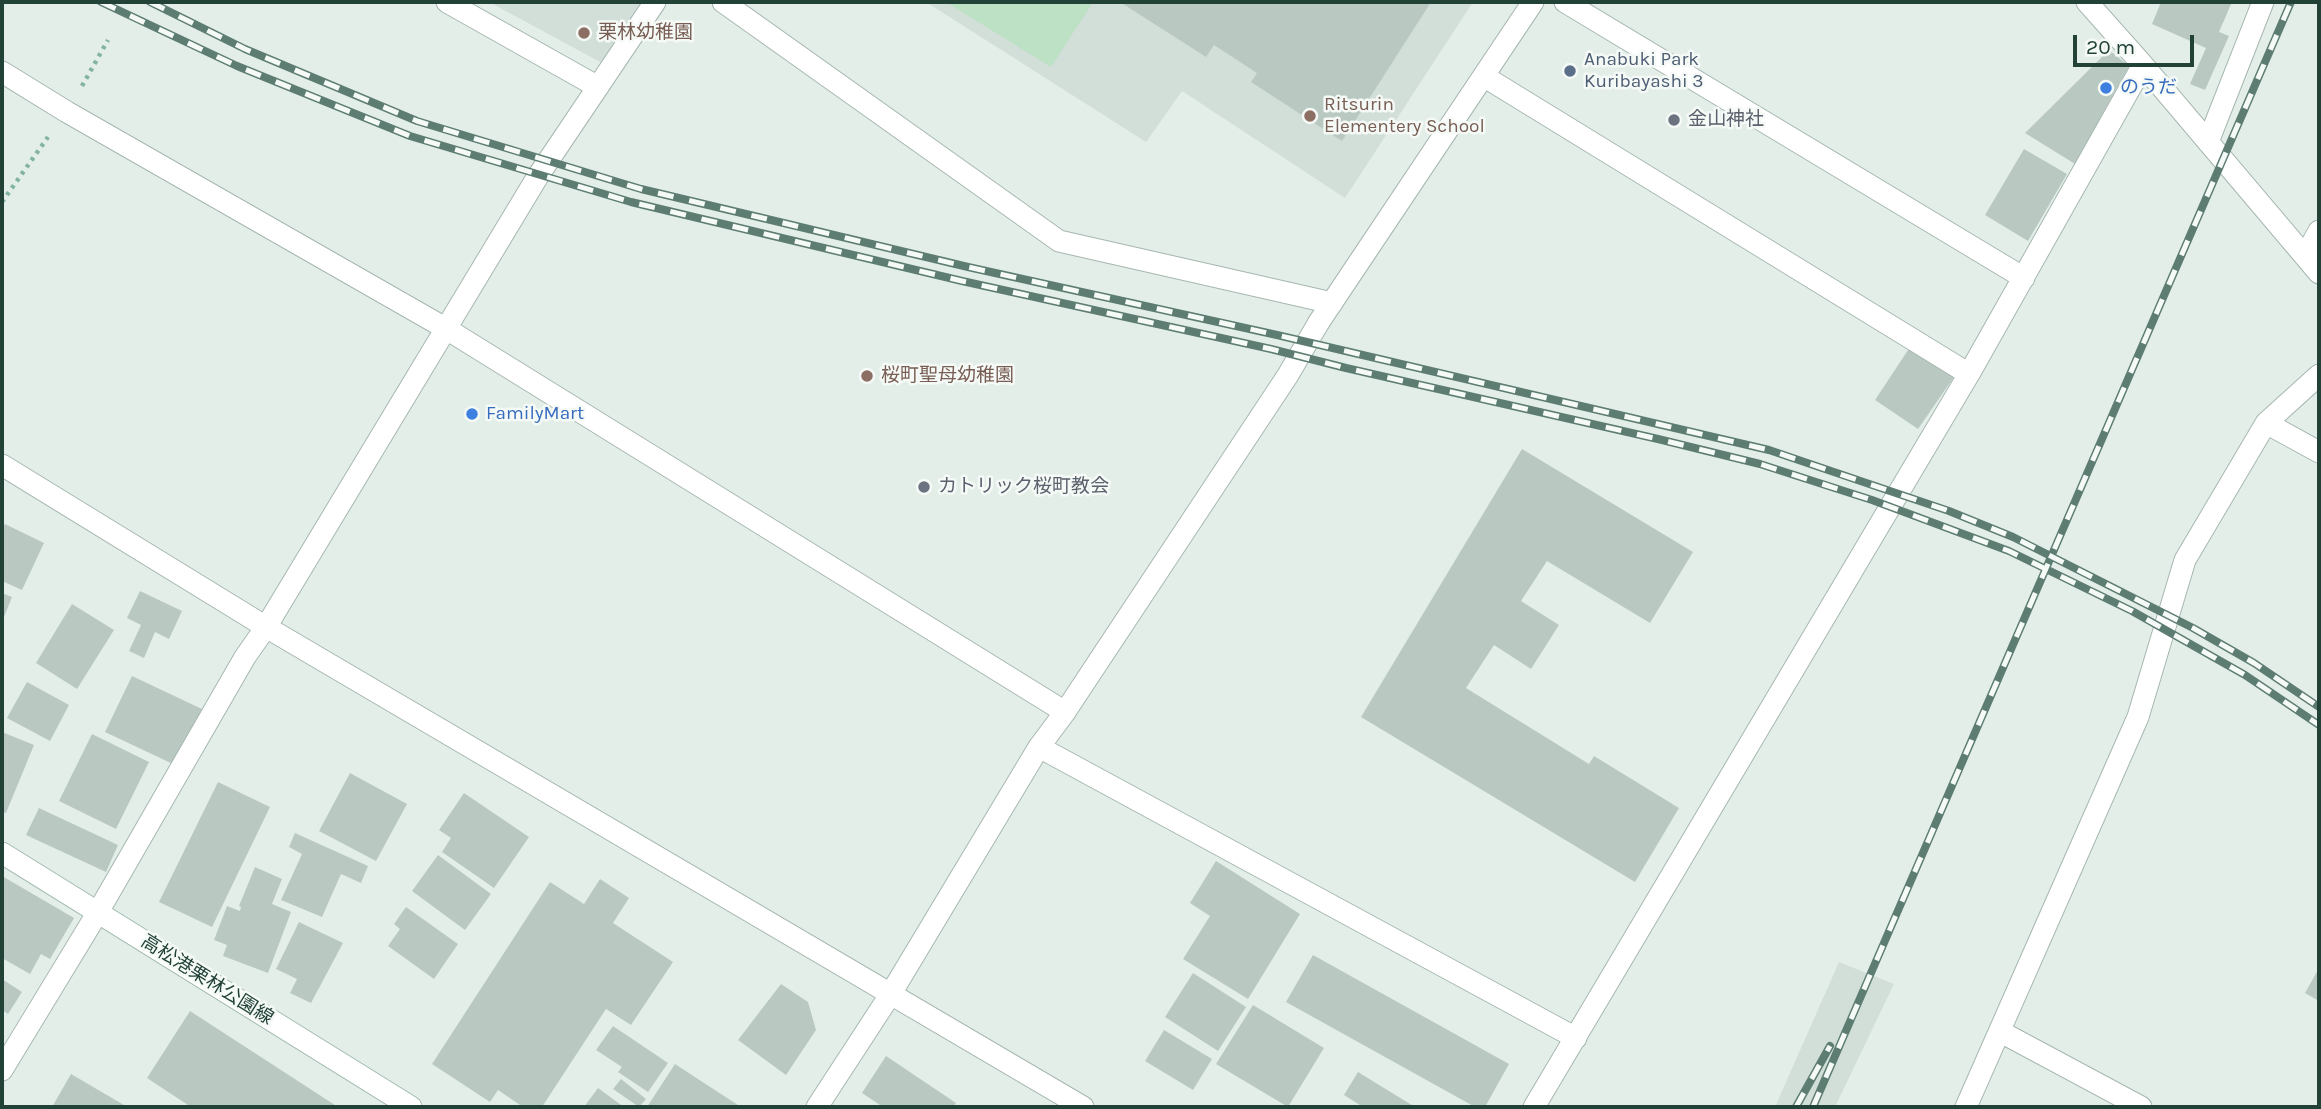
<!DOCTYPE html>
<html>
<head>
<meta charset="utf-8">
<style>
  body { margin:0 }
  #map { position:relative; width:2321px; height:1109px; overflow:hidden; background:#e4eee9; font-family:Karla,sans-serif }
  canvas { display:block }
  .frame { position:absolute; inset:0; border:4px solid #224237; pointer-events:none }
  .scale { position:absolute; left:2073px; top:35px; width:121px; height:32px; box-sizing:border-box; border:4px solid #224237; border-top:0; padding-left:9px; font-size:21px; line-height:24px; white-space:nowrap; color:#224237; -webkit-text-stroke:5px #f5faf7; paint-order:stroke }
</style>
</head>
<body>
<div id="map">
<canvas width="2321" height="1109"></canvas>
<div class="frame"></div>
<div class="scale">20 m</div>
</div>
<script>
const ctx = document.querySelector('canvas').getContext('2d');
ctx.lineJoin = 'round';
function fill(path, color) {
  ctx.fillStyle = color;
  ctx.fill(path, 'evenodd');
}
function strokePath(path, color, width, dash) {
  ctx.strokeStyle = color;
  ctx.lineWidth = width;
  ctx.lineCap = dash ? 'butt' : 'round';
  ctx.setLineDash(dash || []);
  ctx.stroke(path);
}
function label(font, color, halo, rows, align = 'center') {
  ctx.font = font + ' Karla,"Noto Sans JP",sans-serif';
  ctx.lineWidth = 5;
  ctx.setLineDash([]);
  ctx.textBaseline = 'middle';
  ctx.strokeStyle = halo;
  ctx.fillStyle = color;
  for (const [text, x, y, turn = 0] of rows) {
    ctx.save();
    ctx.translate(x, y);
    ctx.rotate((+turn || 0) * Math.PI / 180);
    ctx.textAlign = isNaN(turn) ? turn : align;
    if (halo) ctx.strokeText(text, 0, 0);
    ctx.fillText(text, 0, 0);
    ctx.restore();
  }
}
const built = new Path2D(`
  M489,2H642L602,63Z
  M926,2H1473L1345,198L1182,91L1146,142Z
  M1839,962L1894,984L1835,1107H1775Z`);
const green = new Path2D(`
  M946,2H1093L1051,67Z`);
const building = new Path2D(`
  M1120,2L1343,3L1431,2L1342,141L1251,82L1257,73L1214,45L1206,57Z
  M2161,2H2232L2219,32L2229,36L2205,90L2190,84L2206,48L2152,24Z
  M2109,50L2129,66L2075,164L2025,133Z
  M2024,149L2067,174L2028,241L1985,215Z
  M1910,347L1954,377L1918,429L1875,400Z
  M1522,449L1693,552L1650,623L1547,561L1521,601L1559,625L1531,669L1494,645L1466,688L1589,764L1594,756L1679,808L1635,882L1361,717Z
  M5,524L44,543L22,590L2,581V530Z
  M140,591L182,611L169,639L155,632L144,658L129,651L141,625L127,618Z
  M2,593L12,597L2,622Z
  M72,604L114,630L77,689L36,663Z
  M132,676L202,709L175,765L105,732Z
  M27,682L69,705L50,741L7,718Z
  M2,732L34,745L6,813L2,812Z
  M92,734L149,762L116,829L59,801Z
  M350,773L407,804L376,861L319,831Z
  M218,782L270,807L212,927L159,902Z
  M464,793L529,837L494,888L442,852L451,838L439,830Z
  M39,808L118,845L106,872L26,835Z
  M295,833L368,866L361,883L341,874L322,917L281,900L302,854L289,847Z
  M438,855L491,894L465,930L412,891Z
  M1216,861L1300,914L1248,999L1183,959L1210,916L1190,903Z
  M255,867L282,879L272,904L291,912L268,973L223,956L227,945L214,940L227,906L240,911L241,907L239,906Z
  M2,876L74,918L50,959L41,954L30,974L2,958Z
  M600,879L629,898L613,923L673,962L631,1025L606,1009L542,1107H523L498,1090L490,1102L432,1064L550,882L584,904Z
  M406,907L458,944L434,979L388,946L400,929L394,924Z
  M299,922L343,943L311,1003L290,993L297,979L276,969Z
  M1313,955L1509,1064L1485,1107H1475L1286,1002Z
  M2319,968V1001L2305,993Z
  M1193,973L1246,1007L1218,1051L1165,1017Z
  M2,979L22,992L8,1014L2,1010Z
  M781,984L808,1002L816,1030L786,1075L738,1040Z
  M1253,1005L1324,1048L1288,1107L1216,1064Z
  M190,1011L338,1107H191L147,1078Z
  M613,1026L668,1063L648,1092L618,1072L622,1067L596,1050Z
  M1164,1030L1212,1059L1193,1090L1145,1061Z
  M886,1056L956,1103L953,1107H883L862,1093Z
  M675,1064L741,1107H647Z
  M1358,1072L1415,1107H1363L1344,1095Z
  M71,1074L124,1105L123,1107H52Z
  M621,1079L646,1099L639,1107L613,1089Z
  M598,1088L624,1107H584Z`);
const path = new Path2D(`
  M82,86L108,40
  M2,202L48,137`);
const minor = new Path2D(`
  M447,2L598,87
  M723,2L1059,241L1332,303
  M1565,2L2024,278
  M2087,2L2143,65L2319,273
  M2,72L67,112L445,328L1065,712L1288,375L1319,322
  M1485,77L1969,374
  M2208,142L2263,2
  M2305,256L2319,231
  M2266,423L2319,452
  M1039,747L1576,1038
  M2001,1032L2141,1107
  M2,1070L98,912L245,657L266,627L538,176L655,2
  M1534,1107L1969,374L2143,65
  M1966,1107L2138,717L2185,560L2266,423L2319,375`);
const tertiary = new Path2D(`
  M1319,322L1533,2
  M2,465L266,627L1083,1107
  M817,1107L890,995L1039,747L1065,712`);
const secondary = new Path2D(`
  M2,853L411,1107`);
const rail = new Path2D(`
  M101,2L237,66L410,136L631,202L962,281L1271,349L1346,368L1658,439L1760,464L1872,500L2009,551L2132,611L2245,675L2319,725
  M150,2L245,49L417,121L641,189L968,267L1277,335L1769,450L1949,511L2013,537L2193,628L2254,663L2319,707
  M1796,1107L1830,1046
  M1813,1107L2291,2`);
const markers = [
  [584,33,7,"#8d6e63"],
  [1570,71,7,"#5c6f8a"],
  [2106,88,7,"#3f7fe0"],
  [1310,116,7,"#8d6e63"],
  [1674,120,7,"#6b7280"],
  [867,376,7,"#8d6e63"],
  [472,414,7,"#3f7fe0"],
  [924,487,7,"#6b7280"]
];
const educationNames = [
  ["栗林幼稚園",598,33],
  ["Ritsurin",1324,105],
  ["Elementery School",1324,127],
  ["桜町聖母幼稚園",881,376]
];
const serviceNames = [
  ["Anabuki Park",1584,60],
  ["Kuribayashi 3",1584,82]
];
const shopNames = [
  ["のうだ",2120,88],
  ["FamilyMart",486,414]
];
const worshipNames = [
  ["金山神社",1688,120],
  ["カトリック桜町教会",938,487]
];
const streetNames = [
  ["高松港栗林公園線",207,980,32]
];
fill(built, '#d2ded8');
fill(green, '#bce1c4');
fill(building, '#b9c9c2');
strokePath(minor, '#a6b7b0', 23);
strokePath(tertiary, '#a6b7b0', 23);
strokePath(secondary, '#a2bbb1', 23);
strokePath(path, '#83b4a2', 4.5, [3.5, 5]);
strokePath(minor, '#fff', 21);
strokePath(tertiary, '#fff', 21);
strokePath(secondary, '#fff', 21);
strokePath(rail, '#5d7d73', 8);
strokePath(rail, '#f5faf7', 5, [16]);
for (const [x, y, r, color] of markers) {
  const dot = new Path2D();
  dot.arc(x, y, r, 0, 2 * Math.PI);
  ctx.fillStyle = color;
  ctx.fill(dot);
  strokePath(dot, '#f5faf7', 2.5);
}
label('19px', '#785e54', '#f5faf7', educationNames, 'left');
label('19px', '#4e5e75', '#f5faf7', serviceNames, 'left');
label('19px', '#366cbe', '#f5faf7', shopNames, 'left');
label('19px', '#5b616d', '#f5faf7', worshipNames, 'left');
label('19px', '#224237', '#f5faf7', streetNames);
</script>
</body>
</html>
